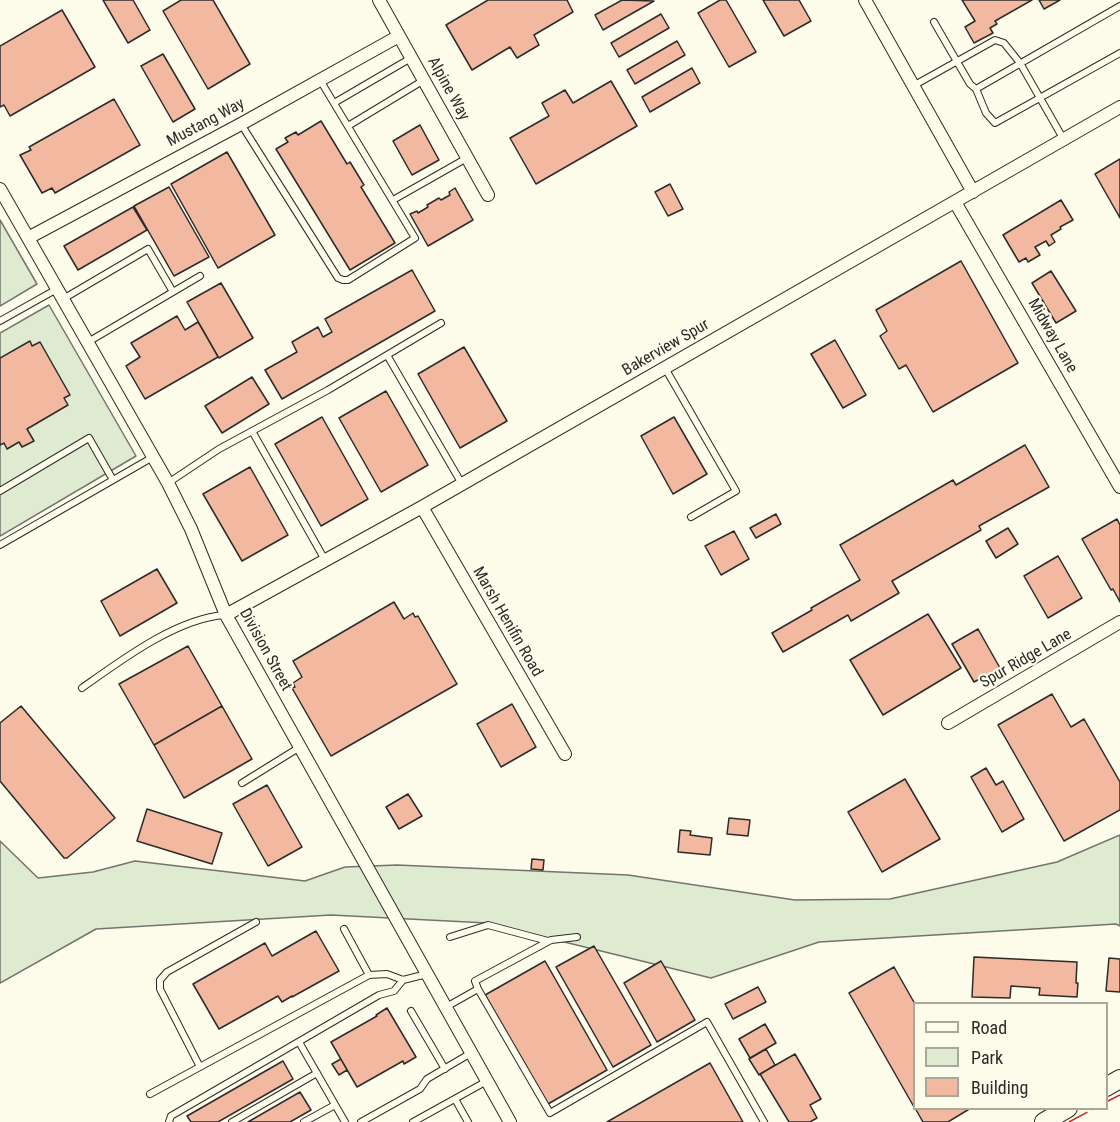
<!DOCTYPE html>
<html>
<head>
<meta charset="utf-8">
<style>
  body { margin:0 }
  #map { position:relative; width:1120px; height:1122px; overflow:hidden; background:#fdfbea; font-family:"Roboto Condensed",sans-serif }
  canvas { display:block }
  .legend { position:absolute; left:913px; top:1002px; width:195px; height:108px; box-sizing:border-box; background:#fdfbea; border:2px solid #a9a89e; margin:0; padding:8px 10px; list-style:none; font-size:18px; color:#2b2b2b }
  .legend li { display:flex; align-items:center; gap:12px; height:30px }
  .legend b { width:30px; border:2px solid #a9a89e }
</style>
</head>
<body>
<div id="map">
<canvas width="1120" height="1122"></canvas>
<ul class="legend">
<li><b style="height:8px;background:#fdfbea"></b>Road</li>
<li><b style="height:16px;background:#deebd1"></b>Park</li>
<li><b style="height:16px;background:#f2b8a0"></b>Building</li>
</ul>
</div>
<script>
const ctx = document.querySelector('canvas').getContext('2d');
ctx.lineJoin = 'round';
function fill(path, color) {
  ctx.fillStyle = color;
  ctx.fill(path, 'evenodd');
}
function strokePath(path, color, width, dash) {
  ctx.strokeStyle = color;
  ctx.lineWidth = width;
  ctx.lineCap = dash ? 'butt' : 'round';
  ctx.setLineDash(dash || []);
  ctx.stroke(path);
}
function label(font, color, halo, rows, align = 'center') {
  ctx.font = font + ' "Roboto Condensed",sans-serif';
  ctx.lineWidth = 4.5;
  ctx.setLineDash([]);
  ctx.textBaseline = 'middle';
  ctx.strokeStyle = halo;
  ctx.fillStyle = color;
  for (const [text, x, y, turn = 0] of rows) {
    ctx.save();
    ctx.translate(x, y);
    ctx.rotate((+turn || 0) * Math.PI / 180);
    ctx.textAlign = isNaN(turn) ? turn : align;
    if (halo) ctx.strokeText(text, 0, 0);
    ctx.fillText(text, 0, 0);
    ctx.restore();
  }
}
const green = new Path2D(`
  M0,220L37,284L0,306Z
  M49,305L136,456L0,536V333Z
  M1120,835V926L1116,924L819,942L711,978L487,923L331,915L96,929L0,983V841L38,878L93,872L135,861L305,881L345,867L397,865L628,875L795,900L890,899L1057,862Z`);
const building = new Path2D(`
  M103,0H133L150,30L128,43Z
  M181,0H213L250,64L208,89L163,11Z
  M488,0H567L573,12L534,35L539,45L517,58L510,47L472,70L446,25Z
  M622,0L654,1L603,30L595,15Z
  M720,0H726L756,52L729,67L698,13Z
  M763,0H799L811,21L784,36Z
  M962,0H1032L995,21L997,24L990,28L993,33L974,43L965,27L975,21Z
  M1039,0H1060L1044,9Z
  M62,10L95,67L10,116L4,105L0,107V46Z
  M661,14L669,28L619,57L611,43Z
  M677,41L685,55L635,84L627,70Z
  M163,54L195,109L173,122L141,66Z
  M692,68L700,83L650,112L642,97Z
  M611,81L637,126L536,184L510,138L549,116L542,103L565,90L573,103Z
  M114,99L140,145L55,193L52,188L42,193L20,155L31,150L29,147Z
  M321,121L347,164L350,162L364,185L361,187L395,243L350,270L276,149L288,142L285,138L296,132L298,135Z
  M420,125L439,160L412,175L393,141Z
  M227,152L275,235L218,268L171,184Z
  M1120,159V218L1095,174Z
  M670,184L683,209L668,216L655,192Z
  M169,187L209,257L174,276L134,206Z
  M455,188L473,220L428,246L410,214L417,211L418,213L428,207L427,205L439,198L441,200L450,195L449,192Z
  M1061,200L1073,220L1060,227L1061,229L1051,235L1055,242L1049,246L1046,241L1035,247L1040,255L1028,262L1026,258L1019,262L1003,235Z
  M133,207L147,230L78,270L64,246Z
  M961,261L1018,363L933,412L906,365L899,369L880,336L887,331L876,310Z
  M412,270L435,311L282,399L265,370L297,352L292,342L318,327L323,337L332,332L325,319Z
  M1051,271L1076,311L1056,323L1032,283Z
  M221,283L253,338L219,358L187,302Z
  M177,316L185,330L198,322L218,357L145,399L126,366L140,357L131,343Z
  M835,340L866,395L843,408L811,354Z
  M30,341L32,346L40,342L70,395L64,398L68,405L27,429L34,441L22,447L19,442L7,449L4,443L0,445V358Z
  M464,347L507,421L460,448L418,374Z
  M252,377L269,404L222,433L205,406Z
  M386,391L428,465L381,492L339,418Z
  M322,417L368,499L321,526L275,444Z
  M674,417L707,474L673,494L641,436Z
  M1025,445L1049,487L979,526L981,530L892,581L899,593L851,621L848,615L783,652L772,633L812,610L811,608L860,580L840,545L953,480L956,485Z
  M250,467L288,535L242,561L203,494Z
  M776,514L781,524L756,538L750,528Z
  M1117,519L1120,525V602L1113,589L1111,590L1082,539Z
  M1008,528L1018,544L996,558L986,541Z
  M734,531L749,559L721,575L705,546Z
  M1058,556L1082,598L1048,618L1024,576Z
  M157,569L177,603L120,636L101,601Z
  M394,602L404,619L413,613L415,617L418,616L457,684L331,756L292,688L295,687L293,683L302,677L293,661Z
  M928,614L961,668L883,715L850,660Z
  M978,629L1000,668L974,682L952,644Z
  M188,646L222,706L154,745L119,684Z
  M1052,694L1071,727L1084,719L1120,782V810L1064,841L998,725Z
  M512,704L536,747L501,767L477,724Z
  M21,706L115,818L67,858H64L0,781V723Z
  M222,706L252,759L184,798L154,745Z
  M986,768L996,785L1003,781L1024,819L1002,832L971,777Z
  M905,779L940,839L882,872L848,812Z
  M267,785L302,847L268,866L233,804Z
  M408,794L422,816L399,829L386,807Z
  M147,809L222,833L212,864L137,841Z
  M729,818L750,820L748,836L727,834Z
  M680,830L691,831L690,835L712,838L710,855L678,852Z
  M532,859L544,860L543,870L531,869Z
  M316,931L339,971L292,997V996L282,1002L278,996L219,1029L193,984L265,943L272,956Z
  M594,946L651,1045L613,1067L556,967Z
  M974,957L1077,962L1076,983H1078L1077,997L1039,995L1040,988L1011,986L1010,998L972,997Z
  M1109,958L1120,959V992L1106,991Z
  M545,961L607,1070L548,1104L485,995Z
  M661,961L695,1020L657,1042L624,983Z
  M894,967L915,1004L914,1107L849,993Z
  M758,987L766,1002L733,1019L725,1004Z
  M387,1008L416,1057L404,1064L403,1061L357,1087L331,1042L377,1016L376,1015Z
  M765,1024L776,1043L750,1058L739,1039Z
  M766,1049L775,1065L759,1075L749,1059Z
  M795,1054L821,1099L810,1105L817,1118L810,1122H789L760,1074Z
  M341,1059L347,1070L339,1075L332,1064Z
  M283,1061L293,1079L218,1122H191L187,1116Z
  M710,1063L743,1122H607Z
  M300,1092L311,1110L290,1122H248Z
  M915,1108H971L948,1122H923Z`);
const lane = new Path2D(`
  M934,22L970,84L976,89L986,113L995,123L1120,53
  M913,86L995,40L1004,43L1020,63L1064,140
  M976,89L1120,6
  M334,103L411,58
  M241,124L338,278L343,280H348L415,238L320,80
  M348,126L424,80
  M393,200L467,158
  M63,299L148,249L173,292
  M0,321L57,289
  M88,342L200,276
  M387,355L462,484
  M665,368L736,491L691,517
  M252,431L325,560
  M168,483L219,449L328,390L441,323
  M0,491L89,438L113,480
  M0,545L153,457
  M82,688C120,661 177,618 225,615
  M242,783L300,747
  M344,929L369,975
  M450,937L488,925L548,941
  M577,937L551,940L475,981L478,989L550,1113L707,1022L764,1122
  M446,1007L478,989
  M411,1011L445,1069
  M299,1042L345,1122
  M200,1067L160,989V980L167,972L256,922
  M150,1094L369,975L387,974L403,980L427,974
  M455,1099L468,1122
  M169,1122L171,1116L379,995L394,991L403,980
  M232,1122L317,1073
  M304,1122L335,1105
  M361,1122L420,1089L427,1079L471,1053
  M413,1122L487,1081`);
const street = new Path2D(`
  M379,0L488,195
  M865,0L973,192
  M0,189L168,483L191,529L226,615L510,1122
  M955,202L1120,487
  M28,238L241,124L399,36
  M422,507L565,754
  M226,615L422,507L1120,107
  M948,723L1120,622`);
const secondary = new Path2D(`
  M1106,1087L1120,1079
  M1044,1122L1068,1108`);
const power = new Path2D(`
  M1106,1102L1120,1095
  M1069,1122L1095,1108`);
const streetNames = [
  ["Alpine Way",448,89,61],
  ["Mustang Way",206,123,-28],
  ["Midway Lane",1052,336,60],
  ["Bakerview Spur",666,348,-30],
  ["Marsh Henifin Road",507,622,60],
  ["Division Street",265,650,61],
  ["Spur Ridge Lane",1026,659,-30]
];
fill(green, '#deebd1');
strokePath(green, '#74746e', 1.5);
fill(building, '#f2b8a0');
strokePath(building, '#2b2b2b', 1.5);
strokePath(lane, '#2b2b2b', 8);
strokePath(street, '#2b2b2b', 14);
strokePath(secondary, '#2b2b2b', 20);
strokePath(lane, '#fdfbea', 6);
strokePath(street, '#fdfbea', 12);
strokePath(secondary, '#fdfbea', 18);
strokePath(power, '#c62828', 1.5, [21, 4.5, 3, 4.5]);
label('16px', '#2b2b2b', '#fdfbea', streetNames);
</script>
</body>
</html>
